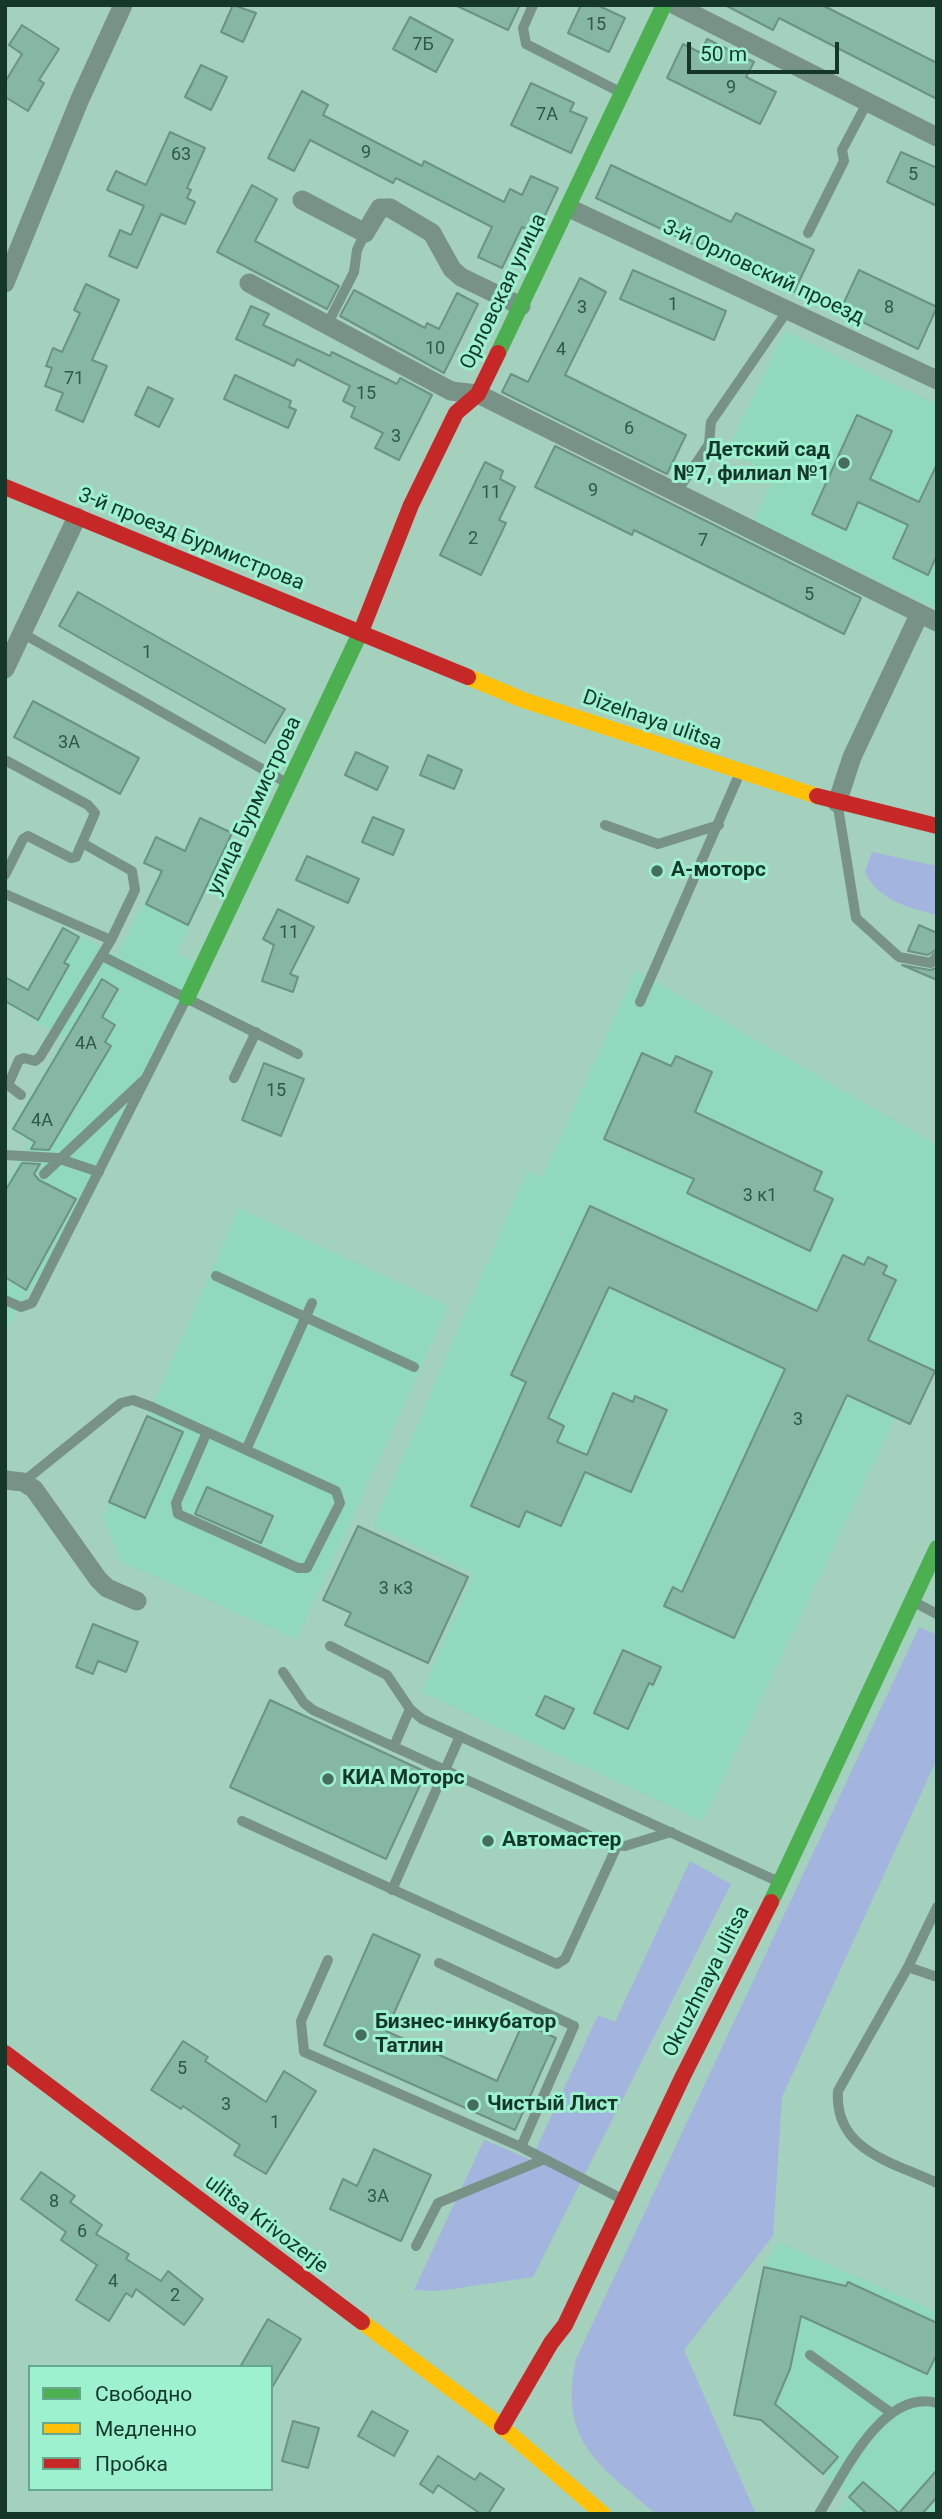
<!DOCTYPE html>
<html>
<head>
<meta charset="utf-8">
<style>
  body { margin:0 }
  #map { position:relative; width:942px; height:2519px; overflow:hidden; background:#a3d1be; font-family:Roboto,sans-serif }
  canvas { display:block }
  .frame { position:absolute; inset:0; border:7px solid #14372a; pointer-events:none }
  .legend { position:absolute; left:28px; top:2365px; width:245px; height:126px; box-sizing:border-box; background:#9df1cf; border:2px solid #66a78d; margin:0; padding:9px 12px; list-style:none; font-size:21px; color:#14372a }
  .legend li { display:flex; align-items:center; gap:14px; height:35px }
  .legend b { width:35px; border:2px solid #66a78d }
  .scale { position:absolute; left:687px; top:42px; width:152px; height:32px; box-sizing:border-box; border:4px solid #14372a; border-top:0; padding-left:9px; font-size:21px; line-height:24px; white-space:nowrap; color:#14372a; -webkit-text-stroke:5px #9df1cf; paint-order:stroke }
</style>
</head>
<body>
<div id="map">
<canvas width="942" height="2519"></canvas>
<div class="frame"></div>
<ul class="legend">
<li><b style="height:9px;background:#4caf50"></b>Свободно</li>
<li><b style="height:9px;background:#ffc107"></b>Медленно</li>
<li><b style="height:9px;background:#c62828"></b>Пробка</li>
</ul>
<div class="scale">50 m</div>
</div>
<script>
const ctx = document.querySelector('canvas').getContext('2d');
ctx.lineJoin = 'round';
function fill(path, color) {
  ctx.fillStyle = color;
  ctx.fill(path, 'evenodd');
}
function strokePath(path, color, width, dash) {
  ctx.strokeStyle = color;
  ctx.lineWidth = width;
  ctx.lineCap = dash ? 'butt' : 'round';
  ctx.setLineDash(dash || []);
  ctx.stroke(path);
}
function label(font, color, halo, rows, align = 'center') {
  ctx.font = font + ' Roboto,sans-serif';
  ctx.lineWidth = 6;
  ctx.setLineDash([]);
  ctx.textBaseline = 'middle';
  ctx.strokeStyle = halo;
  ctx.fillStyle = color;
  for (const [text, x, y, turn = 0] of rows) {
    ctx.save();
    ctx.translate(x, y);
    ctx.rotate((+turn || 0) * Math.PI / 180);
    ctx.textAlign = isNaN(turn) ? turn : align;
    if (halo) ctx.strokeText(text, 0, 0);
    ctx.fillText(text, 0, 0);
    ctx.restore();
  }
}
const built = new Path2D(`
  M785,331L937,405V609L753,520L775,475L727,451Z
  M200,816L234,832L177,953L197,963L51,1258L5,1332V1184L30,1142L10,1130L64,1038L5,1004V975L27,987L63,926L117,956L159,872L142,863L156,835L184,848Z
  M636,970L937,1145V1366L910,1424L895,1418L703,1821L421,1692L474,1574L373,1526L527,1171L542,1178Z
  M239,1208L449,1306L297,1639L120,1561L103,1516Z
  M778,2242L937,2312V2514H836L849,2497L761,2420L734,2415L764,2267Z`);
const green = new Path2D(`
  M872,852L937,866V915C907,907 879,901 865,872Z
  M919,1627L937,1635V1759L782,2097L773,2236L684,2350L756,2514H656C599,2464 558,2443 576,2359Z
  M690,1861L731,1884L533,2277L439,2291L414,2290L484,2140L531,2160L598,2015L615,2022Z`);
const building = new Path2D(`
  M233,5L256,13L243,42L221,32Z
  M455,5H520L508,30Z
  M581,5H597L625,18L609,52L568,33Z
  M725,5H822L937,63V99L779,18L773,30Z
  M410,17L453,40L436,72L393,49Z
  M22,25L59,49L39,80L44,83L28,111L5,97V82L22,54L9,45Z
  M707,39L754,62L746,77L776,92L760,124L667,78L683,44L701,53Z
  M201,65L227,77L211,110L185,97Z
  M531,83L574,103L570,111L587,118L571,153L511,125Z
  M302,91L328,105L323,115L422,166L424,161L504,202L510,189L522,195L531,176L558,188L536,234L522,227L502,268L478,257L492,227L396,178L393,183L310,140L294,171L268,158Z
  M170,132L205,148L187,188L191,190L187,198L195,202L185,224L161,214L137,268L109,256L120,230L131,235L144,206L107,190L116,171L146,185Z
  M901,152L937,168V206L887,182Z
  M611,165L731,222L736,213L814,250L794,292L596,198Z
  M252,185L277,199L255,241L339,286L327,309L217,252Z
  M633,270L726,311L714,340L620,299Z
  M859,270L937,307L918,349L840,311Z
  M580,278L606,292L565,375L686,435L667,474L502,392L511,374L528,382Z
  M86,284L119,300L92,360L107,366L83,422L56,410L63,393L45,386L52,368L46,366L53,348L62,352L80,313L74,310Z
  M354,290L425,328L427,323L439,329L457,293L478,304L444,373L340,316Z
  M251,306L269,314L263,325L330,356L332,352L397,384L400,378L432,395L399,460L375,448L383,433L351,417L355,407L343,401L350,386L297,359L294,366L236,339Z
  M235,375L291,401L289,407L296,410L288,428L224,399Z
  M148,387L173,399L159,427L135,415Z
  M857,415L892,431L870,479L919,502L937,464V555L928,575L893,558L908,525L858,502L846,530L812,514Z
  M555,446L861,598L844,634L634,530L632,535L535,487Z
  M485,462L503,471L500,479L515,487L499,520L506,523L481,575L440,555Z
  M78,592L285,709L265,743L59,626Z
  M33,701L139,758L120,794L14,737Z
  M356,752L388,767L377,790L345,775Z
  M428,755L462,770L454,789L420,775Z
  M373,817L404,830L393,855L362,842Z
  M200,818L232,833L188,925L146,904L162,871L144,863L156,837L185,851Z
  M307,856L359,879L348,903L296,880Z
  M278,909L314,927L290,974L298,977L293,992L262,981L274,945L263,939Z
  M919,925L937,933V949L928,955L908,951Z
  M63,928L79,937L64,963L69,965L38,1020L5,1001V977L28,990Z
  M902,965L930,970L937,968V980Z
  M102,979L118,989L102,1017L115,1025L105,1042L111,1046L49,1150L31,1149L35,1142L13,1129Z
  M642,1053L671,1066L676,1056L712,1072L695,1112L822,1172L814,1190L833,1199L810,1251L687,1193L694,1179L604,1139Z
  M264,1063L304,1079L281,1136L242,1120Z
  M22,1163L40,1164L34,1174L39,1180L76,1199L26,1290L5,1277V1191Z
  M590,1206L817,1311L843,1255L864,1265L868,1257L887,1266L883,1274L896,1280L868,1340L935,1371L910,1424L847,1395L734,1638L664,1606L673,1587L682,1592L785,1369L609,1287L548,1418L564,1426L557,1442L587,1455L613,1393L633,1402L635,1396L667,1410L631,1492L585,1472L561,1526L526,1511L519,1527L471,1506L526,1382L511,1375Z
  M147,1416L183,1432L145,1518L109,1502Z
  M207,1487L273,1516L261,1543L195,1514Z
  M358,1526L468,1577L428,1663L345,1625L351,1613L323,1600Z
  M93,1624L138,1642L126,1672L98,1661L93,1674L76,1667Z
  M623,1650L661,1667L653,1685L649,1683L628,1729L594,1713Z
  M545,1696L574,1709L564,1729L536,1715Z
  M270,1700L426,1772L386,1859L230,1787Z
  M373,1934L420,1955L386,2031L497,2081L523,2023L556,2038L515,2130L324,2045Z
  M183,2041L208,2057L205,2061L266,2102L284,2071L316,2091L266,2174L234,2155L240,2145L183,2106L181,2109L151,2090Z
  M374,2149L431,2175L401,2241L330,2209L343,2179L357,2186Z
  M41,2172L75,2196L70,2202L102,2225L96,2234L129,2254L126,2259L161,2281L168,2271L203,2299L184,2325L136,2289L132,2297L126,2293L109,2321L76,2300L97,2265L61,2240L66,2232L21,2199Z
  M764,2267L846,2286L848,2282L937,2323V2354L927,2374L801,2316L790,2369L775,2404L838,2457L823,2474L761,2420L734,2415Z
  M268,2319L301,2339L271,2389V2367H240Z
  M372,2411L408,2431L394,2456L358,2436Z
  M293,2421L319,2428L308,2468L282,2461Z
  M438,2456L475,2480L480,2473L504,2489L488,2514H481L438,2485L433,2493L420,2484Z
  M937,2470V2497L922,2514H867L849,2497L863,2482L899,2513Z`);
const lane = new Path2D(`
  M533,5L523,28L526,44L620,92
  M808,233L844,161L842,150L867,103
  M328,323L354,272L357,250L365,233
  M676,493L709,444L711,422L788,310
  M22,633L287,783
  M5,760L88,805L95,813L76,857L71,858L28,836L23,839L5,875
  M838,807L856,918L899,957L931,963L937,956
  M605,825L658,844L719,825
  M5,894L111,940
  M102,956L298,1054
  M640,1002L739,775
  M234,1078L256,1032
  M21,1095L8,1085L19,1060L24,1058L35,1061L40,1057L111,940L135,890L132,871L84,844
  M5,1155L57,1158L99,1172
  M44,1174L143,1081
  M216,1276L414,1367
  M5,1300L21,1307L32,1303L186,999
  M246,1450L312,1303
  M23,1482L121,1403L133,1400L152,1407L336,1491L340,1503L307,1568H298L178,1514L176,1503L207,1432
  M916,1603L937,1614
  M330,1646L387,1675L410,1709L422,1719L777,1881
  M283,1672L304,1703L313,1710L610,1845L625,1846L671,1832
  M394,1746L410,1709
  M242,1821L557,1964L565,1959L617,1846
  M392,1890L460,1736
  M937,1907L908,1967L838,2091C834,2151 893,2162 937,2183
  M328,1960L301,2021L304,2052L521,2147
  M439,1963L574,2026L521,2147L622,2199
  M908,1967L937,1977
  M416,2246L438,2203L545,2159
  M810,2355L890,2412
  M819,2514C843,2476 882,2388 937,2403`);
const street = new Path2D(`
  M675,5L937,137
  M302,200L365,233L380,208H390L432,233L452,269L461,277L521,306
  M569,208L937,380
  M5,283L80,99L123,5
  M249,283L451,391L478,394L937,622
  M5,669L77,517
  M837,803L852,757L919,615
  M5,1480L23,1482L34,1489L98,1579L107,1588L137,1601`);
const fast = new Path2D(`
  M498,353L664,5
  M187,998L362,629
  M771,1902L937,1548`);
const slow = new Path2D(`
  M468,677L523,700L817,796
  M362,2322L502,2427L603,2514`);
const jam = new Path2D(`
  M5,487L468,677
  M362,629L411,505L456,413L478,394L498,353
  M817,796L937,826
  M5,2053L362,2322
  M502,2427L551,2343L565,2325L683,2076L771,1902`);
const markers = [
  [844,463,7,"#466d5e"],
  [657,871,7,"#466d5e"],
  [328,1779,7,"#466d5e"],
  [488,1841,7,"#466d5e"],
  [361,2035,7,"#466d5e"],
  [473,2105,7,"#466d5e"]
];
const numberNames = [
  ["15",596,25],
  ["7Б",423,45],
  ["9",731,88],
  ["7А",547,115],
  ["9",366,153],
  ["63",181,155],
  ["5",913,175],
  ["1",673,305],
  ["3",582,308],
  ["8",889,308],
  ["10",435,349],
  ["4",561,350],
  ["71",74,379],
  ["15",366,394],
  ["6",629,429],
  ["3",396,437],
  ["9",593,491],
  ["11",491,493],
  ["2",473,539],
  ["7",703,541],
  ["5",809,595],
  ["1",147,653],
  ["3А",69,743],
  ["11",289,933],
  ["4А",86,1044],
  ["15",276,1091],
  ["4А",42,1121],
  ["3 к1",760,1196],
  ["3",798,1420],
  ["3 к3",396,1589],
  ["5",182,2069],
  ["3",226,2105],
  ["1",275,2123],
  ["3А",378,2197],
  ["8",54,2202],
  ["6",82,2232],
  ["4",113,2282],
  ["2",175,2296]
];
const streetNames = [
  ["3-й Орловский проезд",763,273,25],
  ["Орловская улица",504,292,-64],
  ["3-й проезд Бурмистрова",191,540,22],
  ["Dizelnaya ulitsa",652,721,19],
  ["улица Бурмистрова",255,806,-65],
  ["Okruzhnaya ulitsa",707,1982,-63],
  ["ulitsa Krivozerje",266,2225,37]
];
const poiNames = [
  ["Детский сад",830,451,"right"],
  ["№7, филиал №1",830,475,"right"],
  ["А-моторс",671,871],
  ["КИА Моторс",342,1779],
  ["Автомастер",502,1841],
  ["Бизнес-инкубатор",375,2023],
  ["Татлин",375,2047],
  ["Чистый Лист",487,2105]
];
fill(built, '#90d9bc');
fill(green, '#a3b4de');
fill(building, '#86b7a5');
strokePath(building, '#6d9284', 2);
strokePath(lane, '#789287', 10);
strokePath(street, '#789287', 19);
strokePath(fast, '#4caf50', 16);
strokePath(slow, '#ffc107', 16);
strokePath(jam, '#c62828', 16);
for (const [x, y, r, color] of markers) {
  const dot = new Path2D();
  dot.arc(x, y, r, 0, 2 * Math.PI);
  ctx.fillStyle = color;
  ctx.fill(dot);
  strokePath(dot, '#9df1cf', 2.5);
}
label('18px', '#305749', null, numberNames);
label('21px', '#14372a', '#9df1cf', streetNames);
label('bold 21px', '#14372a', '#9df1cf', poiNames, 'left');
</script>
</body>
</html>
